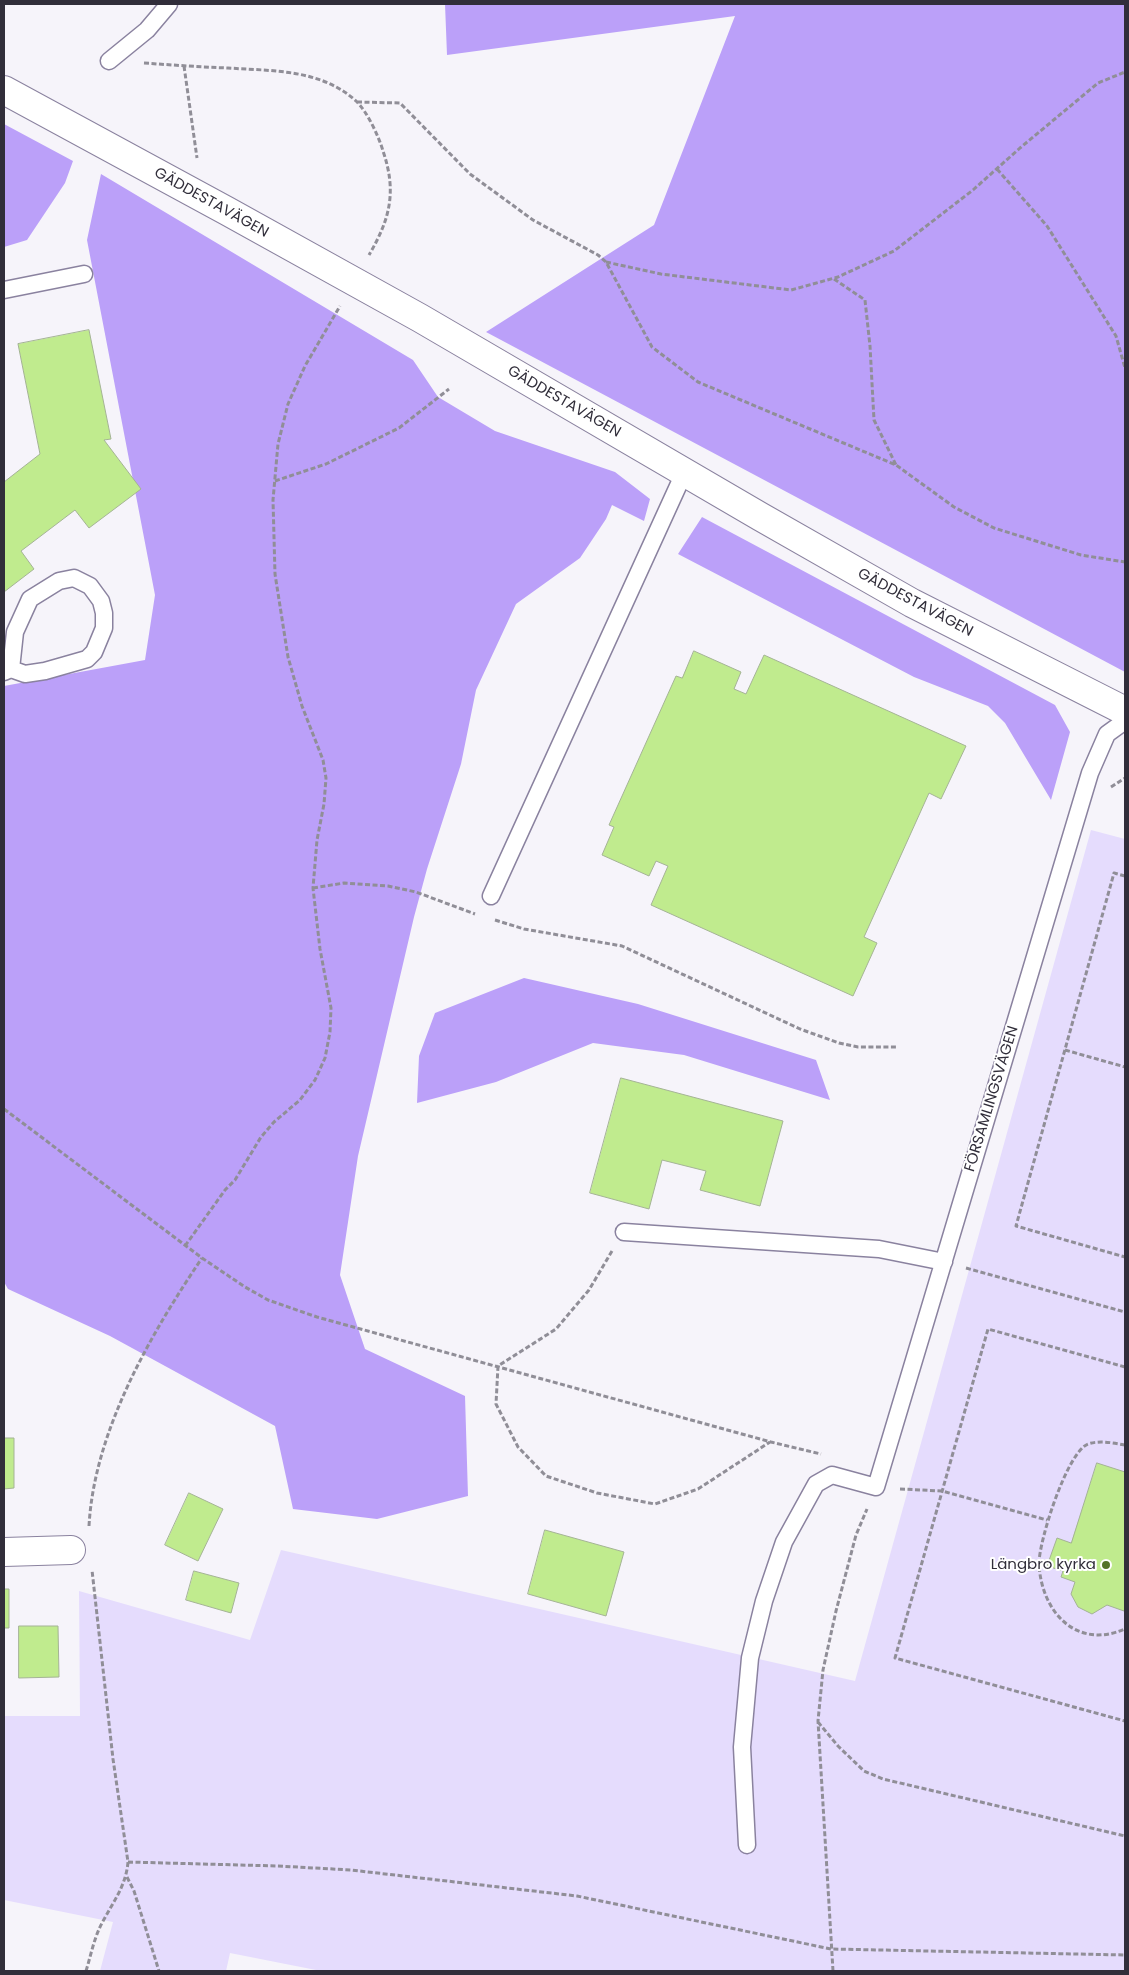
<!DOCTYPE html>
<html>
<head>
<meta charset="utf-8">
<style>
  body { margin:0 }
  #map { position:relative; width:1129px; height:1975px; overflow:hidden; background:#f6f4fa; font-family:Poppins,sans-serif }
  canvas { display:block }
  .frame { position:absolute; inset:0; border:5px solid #312e3a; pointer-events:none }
</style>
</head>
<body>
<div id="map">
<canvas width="1129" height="1975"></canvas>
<div class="frame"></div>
</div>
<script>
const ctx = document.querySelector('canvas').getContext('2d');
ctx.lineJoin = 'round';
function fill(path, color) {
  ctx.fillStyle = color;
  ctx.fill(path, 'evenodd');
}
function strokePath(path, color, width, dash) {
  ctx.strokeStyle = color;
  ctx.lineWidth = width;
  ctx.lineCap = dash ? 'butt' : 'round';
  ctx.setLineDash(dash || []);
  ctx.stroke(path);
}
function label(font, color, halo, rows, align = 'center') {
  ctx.font = font + ' Poppins,sans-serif';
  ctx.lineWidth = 4;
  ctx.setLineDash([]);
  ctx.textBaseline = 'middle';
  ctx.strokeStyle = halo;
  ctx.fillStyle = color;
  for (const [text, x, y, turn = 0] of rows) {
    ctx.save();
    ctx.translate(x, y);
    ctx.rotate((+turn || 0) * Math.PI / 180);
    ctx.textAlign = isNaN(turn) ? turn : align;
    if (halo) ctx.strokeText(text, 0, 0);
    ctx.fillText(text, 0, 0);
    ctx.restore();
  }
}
const green = new Path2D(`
  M1091,830L1125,839V1971H321L230,1953L226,1971H100L113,1922L4,1900V1716H80L79,1591L250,1640L281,1550L855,1681Z`);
const forest = new Path2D(`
  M445,4H1125V672L486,332L654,225L735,16L447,55Z
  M4,124L73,161L65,183L27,240L4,247Z
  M101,174L413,360L438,397L495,431L615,472L650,499L644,521L612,505L606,519L580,558L516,604L476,690L461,764L427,869L414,917L358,1156L340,1275L365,1349L465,1396L468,1496L377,1519L293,1509L275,1426L110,1336L8,1289L4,1282V686L145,660L155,595L87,240Z
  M702,517L1055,705L1070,732L1051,800L1005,723L988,706L914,677L678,554Z
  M524,978L638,1004L816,1060L830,1100L684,1055L593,1043L496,1082L417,1103L419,1056L435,1013Z`);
const building = new Path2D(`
  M89,330L111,439L104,440L141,489L89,528L75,510L21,551L34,569L4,592V482L40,454L18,344Z
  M694,651L741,672L734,689L746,694L764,655L966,746L941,799L929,793L864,937L877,943L853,996L651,905L668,866L656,861L649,876L602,855L614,827L609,825L676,676L682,678Z
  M621,1078L783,1121L760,1206L700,1190L706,1171L662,1160L649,1209L590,1193Z
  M4,1438H14V1488L4,1489Z
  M1097,1463L1125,1472V1608L1124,1611L1107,1605L1092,1614L1078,1607L1071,1594L1075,1582L1061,1577L1063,1571L1047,1566L1057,1538L1071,1543Z
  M189,1493L223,1509L198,1561L165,1545Z
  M545,1530L624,1552L606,1616L528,1594Z
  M194,1571L239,1583L231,1613L186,1600Z
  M4,1589H9V1628H4Z
  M19,1626H58L59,1677L19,1678Z`);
const path = new Path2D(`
  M144,63C172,65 200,67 228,68C273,71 321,69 356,101C367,111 379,137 383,151C397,192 390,219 369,255
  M184,66L197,158
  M357,102L400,103L470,174L533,220L598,255L606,262L652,347L698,382L896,465L954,507L994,528L1081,555L1125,562
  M997,169L1047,226L1116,336L1125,368
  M606,262L661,274L791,290L838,277L894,251L973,190L1020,148L1098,83L1125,72
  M834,279L865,300L870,346L874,420L896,465
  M275,481L326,464L399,428L449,389
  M1111,787L1125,778
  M1125,876L1114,873L1016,1226L1125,1257
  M313,888L344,883L388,886L416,892L475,914
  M495,920L524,929L622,946L800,1029L839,1043L858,1047H898
  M1065,1050L1125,1067
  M4,1109L202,1258L245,1287L268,1300L317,1317L771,1442L821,1454
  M185,1246L225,1190L235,1180L261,1137L274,1122L300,1100L315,1080L325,1058L330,1032L331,1008L320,949L313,888L317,840L324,804L326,778L323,760L302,706L288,657L275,574L273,500L278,444L288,404L305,366L340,306
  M612,1251L589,1290L556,1329L498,1366L496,1404L518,1447L546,1476L597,1493L655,1504L698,1489L770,1442
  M966,1268L1125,1312
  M1125,1367L988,1329L895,1658L1125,1721
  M1125,1445C1113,1443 1100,1440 1088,1444C1067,1452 1038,1543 1039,1565C1042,1612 1076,1650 1125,1629
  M900,1489L942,1491L1047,1520
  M89,1526C94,1432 150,1335 202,1258
  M818,1722L838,1746L864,1771L883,1779L1125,1836
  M128,1862L278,1866L351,1870L577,1896L831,1949L1125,1955
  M127,1877L134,1891L159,1971
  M86,1971C91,1955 94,1938 102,1923C113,1902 126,1886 128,1862L113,1759L92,1570
  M833,1971L818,1721L823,1670L836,1611L856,1535L867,1509`);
const service = new Path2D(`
  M109,61L147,30L169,4
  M4,290L84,274
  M4,672L11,669L25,674L45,671L87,659L94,652L104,628V613L101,601L90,586L74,578L59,581L30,599L15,632L11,669
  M491,896L684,473
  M624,1232L879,1249L944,1262
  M747,1845L742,1747L750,1658L764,1601L784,1542L816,1484L832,1475L876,1487L1090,773L1107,734L1125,721`);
const minor = new Path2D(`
  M4,1552L71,1550`);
const tertiary = new Path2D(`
  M4,90L227,211L420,318L761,517L912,603L1125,711`);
const markers = [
  [1106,1565,5,"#547329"]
];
const streetNames = [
  ["GÄDDESTAVÄGEN",211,203,29],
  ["GÄDDESTAVÄGEN",564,402,30],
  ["GÄDDESTAVÄGEN",915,603,28],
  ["FÖRSAMLINGSVÄGEN",992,1099,-73]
];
const poiNames = [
  ["Längbro kyrka",1096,1565]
];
fill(green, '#e5dcfd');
fill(forest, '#bba0f9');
fill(building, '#c0eb8e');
strokePath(building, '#a4b395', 1);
strokePath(service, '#8a829f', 19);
strokePath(minor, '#8a829f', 30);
strokePath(tertiary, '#8a829f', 30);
strokePath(path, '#908e97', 3, [5, 2.5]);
strokePath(service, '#fff', 16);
strokePath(minor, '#fff', 28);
strokePath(tertiary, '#fff', 28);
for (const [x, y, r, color] of markers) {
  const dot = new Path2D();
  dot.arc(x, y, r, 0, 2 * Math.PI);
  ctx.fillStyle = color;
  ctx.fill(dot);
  strokePath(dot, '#fff', 2);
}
label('15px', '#312e3a', '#fff', streetNames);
label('15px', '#312e3a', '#fff', poiNames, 'right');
</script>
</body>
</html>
